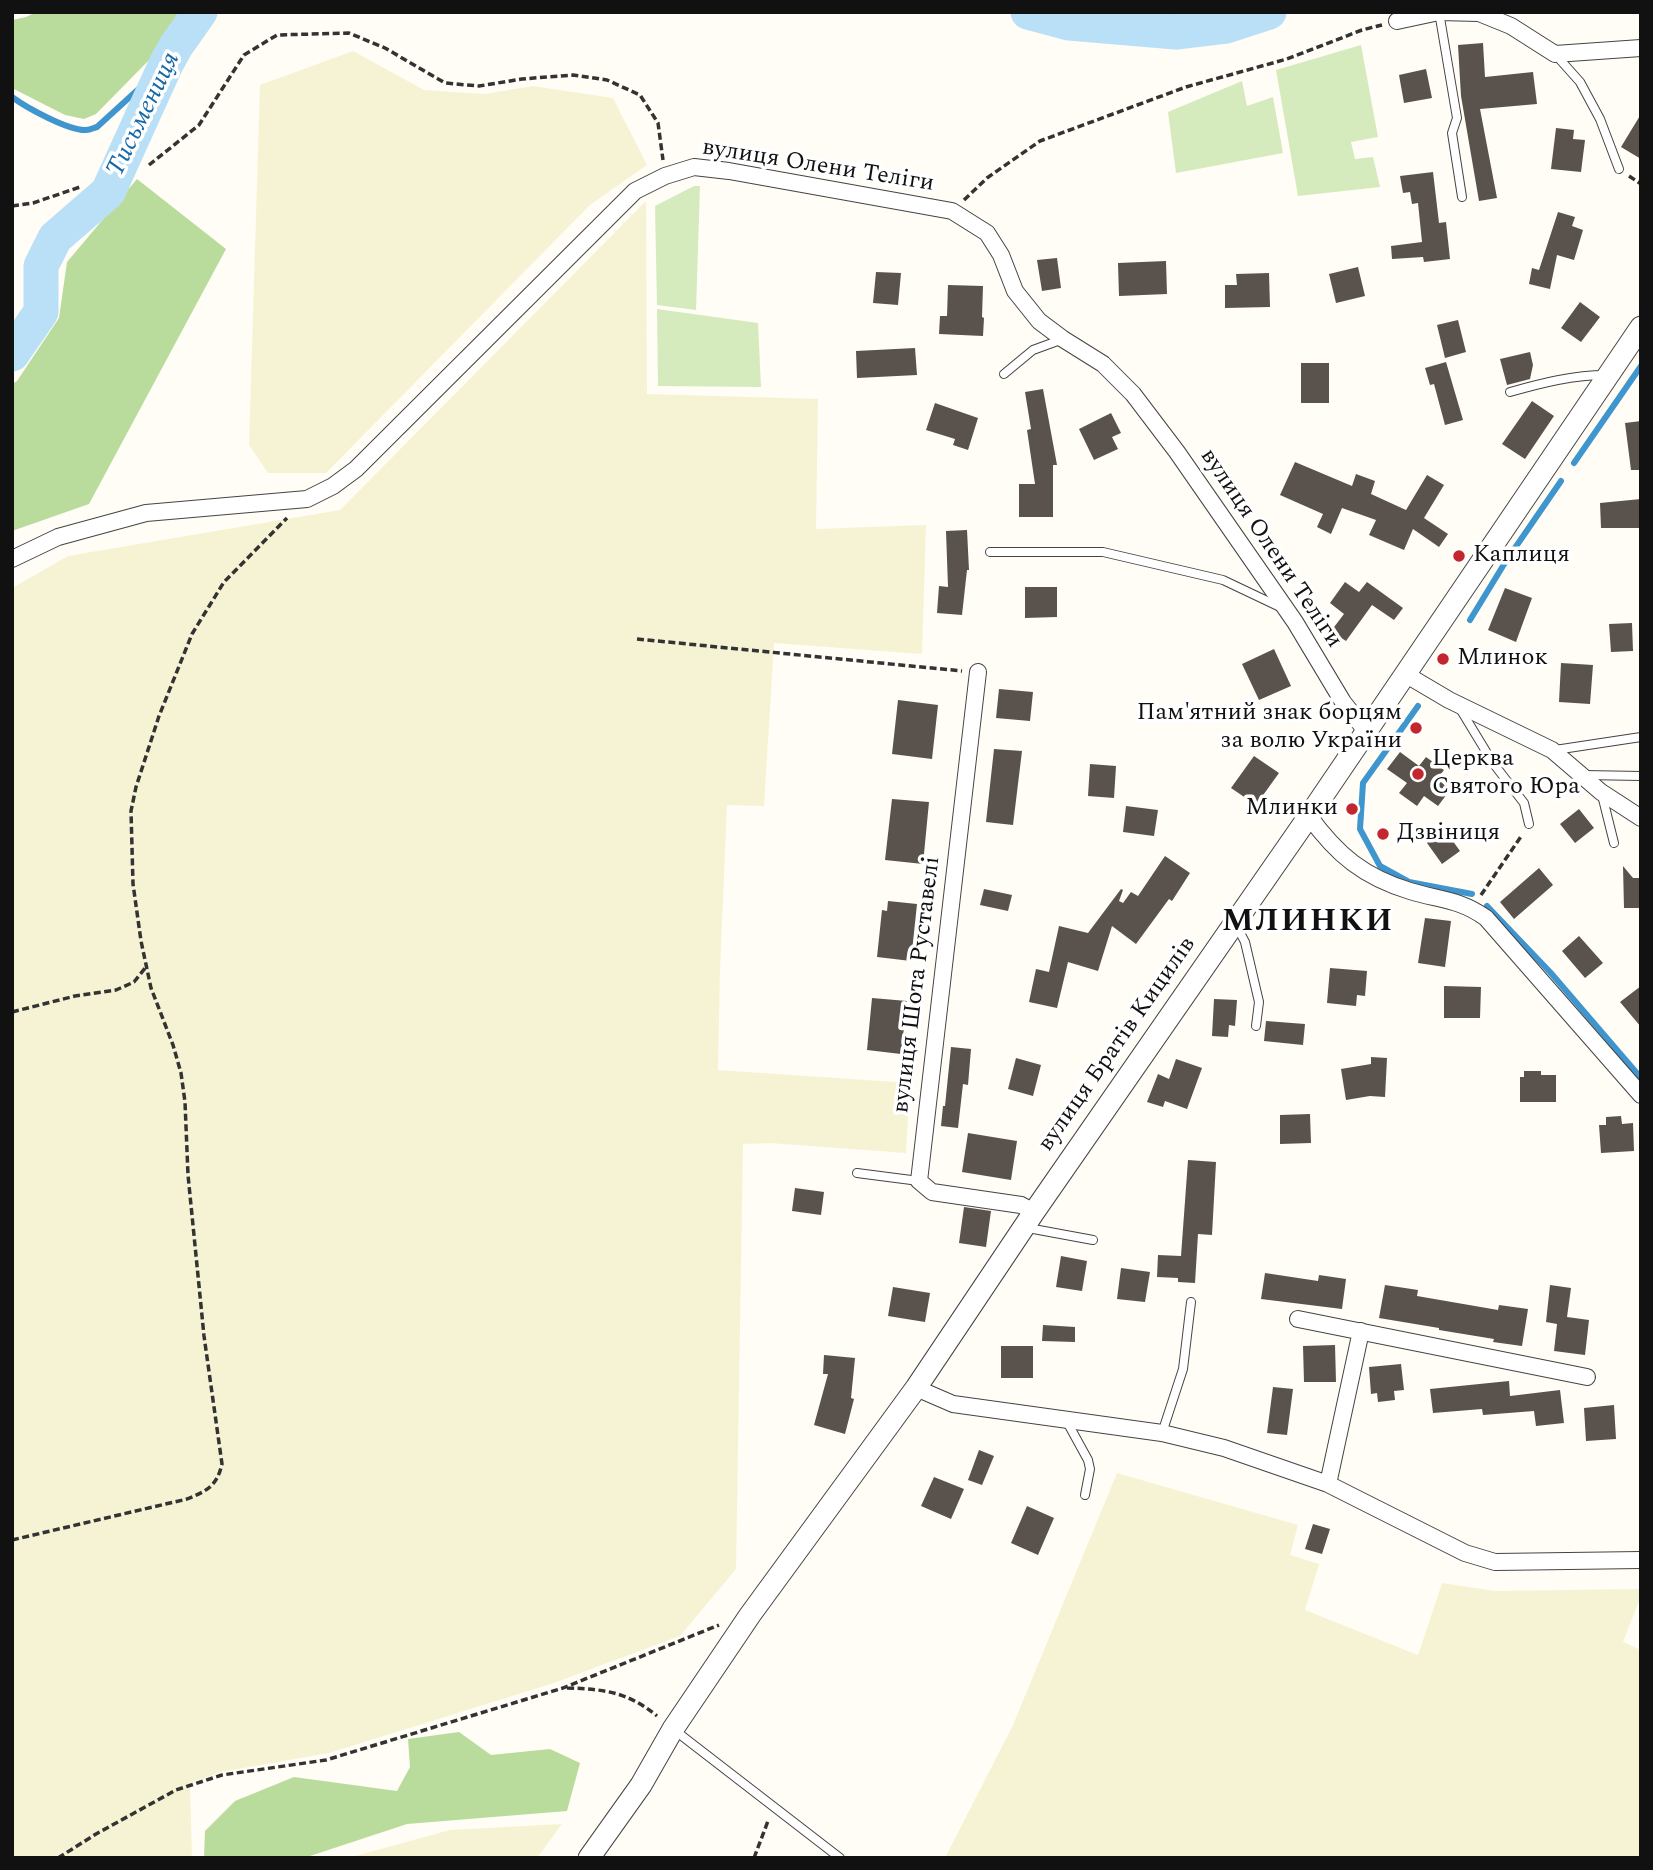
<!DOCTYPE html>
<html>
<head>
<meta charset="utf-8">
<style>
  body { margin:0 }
  #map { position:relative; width:1653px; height:1870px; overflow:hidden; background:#fffdf5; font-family:Spectral,serif }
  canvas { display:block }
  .frame { position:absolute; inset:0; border:14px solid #111; pointer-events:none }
</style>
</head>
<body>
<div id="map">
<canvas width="1653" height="1870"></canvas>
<div class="frame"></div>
</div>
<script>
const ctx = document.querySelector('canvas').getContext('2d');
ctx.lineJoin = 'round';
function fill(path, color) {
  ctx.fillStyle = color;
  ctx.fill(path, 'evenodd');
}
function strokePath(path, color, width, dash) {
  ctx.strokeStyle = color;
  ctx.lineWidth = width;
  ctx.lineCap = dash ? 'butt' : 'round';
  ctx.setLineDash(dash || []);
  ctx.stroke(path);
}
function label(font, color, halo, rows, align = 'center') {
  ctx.font = font + ' Spectral,serif';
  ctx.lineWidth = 7;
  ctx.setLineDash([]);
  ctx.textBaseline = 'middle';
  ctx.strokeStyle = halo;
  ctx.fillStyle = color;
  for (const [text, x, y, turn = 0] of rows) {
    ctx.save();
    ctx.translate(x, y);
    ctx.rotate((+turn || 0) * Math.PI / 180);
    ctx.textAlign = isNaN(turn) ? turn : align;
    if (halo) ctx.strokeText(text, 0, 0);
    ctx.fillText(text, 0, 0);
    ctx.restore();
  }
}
const farmland = new Path2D(`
  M353,51L424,90L484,94L533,86L613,98L647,165L590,205L326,473H268L249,445L260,85Z
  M646,201L647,394L818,399L816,529L926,525L922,654L774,643L764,806L727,805L720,969L718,1070L910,1083L906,1153L770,1143L743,1144L736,1569L680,1636L554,1683L329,1753L221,1772L190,1783L192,1858H12V588L68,556L340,510Z
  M1117,1473L1298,1525L1290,1555L1319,1564L1305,1610L1418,1655L1442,1583L1495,1591L1641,1589V1596L1623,1642L1641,1650V1858H945L1013,1725Z
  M562,1824L537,1858H348L450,1830Z`);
const green = new Path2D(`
  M1361,45L1378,137L1351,142L1355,159L1373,157L1380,187L1298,196L1276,70Z
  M1242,81L1247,106L1273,97L1283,153L1176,173L1168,112Z
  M694,186H700L696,310L657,305L655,206Z
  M657,309L758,323L761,387L658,386Z`);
const forest = new Path2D(`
  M36,12H187L155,54L96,114L84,119L65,115L12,88V20L26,17Z
  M1098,12H1228L1174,20Z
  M137,179L226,249L89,504L12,531V384L17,381L59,318L67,262Z
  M459,1732L491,1755L550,1749L580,1763L567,1811L407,1824L304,1858H204L205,1831L235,1801L294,1777L397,1791L410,1767L408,1739Z`);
const stream = new Path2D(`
  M12,97C27,108 69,131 86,130C91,130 93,128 97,127L166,64
  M1574,463L1641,366
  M1470,620L1506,561L1561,481
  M1418,706L1363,783L1360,829L1380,866L1409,882L1472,894
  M1487,906L1550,972L1641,1078`);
const river = new Path2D(`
  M1028,12L1069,23L1176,32L1226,26L1269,12
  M12,354L41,312V266L55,238L108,192L166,64L176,46L200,12`);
const building = new Path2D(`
  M1483,43L1485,77L1533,72L1537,104L1480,109L1497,198L1479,201L1461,96L1458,45Z
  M1426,69L1432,98L1404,103L1399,75Z
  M1641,114V159L1621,147Z
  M1556,128L1574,130L1573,139L1585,140L1581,172L1551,169Z
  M1433,172L1439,223L1446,222L1450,259L1424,262L1423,257L1392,259L1391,246L1422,242L1418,203L1412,204L1410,192L1403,193L1400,176Z
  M1558,212L1575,217L1572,226L1583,230L1574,260L1557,255L1550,289L1529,284L1532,268L1539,270Z
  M1057,258L1061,288L1042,291L1037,260Z
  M1166,261L1167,294L1119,296L1118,263Z
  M1358,267L1365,296L1336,303L1329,274Z
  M876,272L901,273L898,305L873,303Z
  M1269,273L1270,307L1225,308V285H1237L1236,274Z
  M948,285L983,286L982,317L984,318L983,336L939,334L940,316H947Z
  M1580,302L1600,317L1581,342L1561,328Z
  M1458,320L1466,352L1445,358L1437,325Z
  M915,348L917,375L857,378L856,351Z
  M1530,352L1533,365L1530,379L1507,385L1500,359Z
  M1446,362L1463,420L1445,425L1434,384L1430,385L1425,368Z
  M1301,363H1329V403H1301Z
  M1043,389L1057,465H1053V517H1019V484H1035L1027,430L1031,429L1025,392Z
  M1532,401L1554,416L1525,459L1502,444Z
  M935,403L978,418L968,450L953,445L955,439L926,430Z
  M1111,413L1121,433L1112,437L1118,449L1094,460L1079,429Z
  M1641,421V470H1631L1625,423Z
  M1295,462L1352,486L1356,474L1375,481L1371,494L1406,510L1427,475L1444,485L1424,518L1448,534L1439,547L1413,529L1404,550L1369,535L1376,520L1342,508L1331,534L1317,527L1323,514L1280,495Z
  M1641,499V528H1601L1600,503Z
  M967,530L969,570H967L962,615L937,613L939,586L948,587L946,531Z
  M1345,582L1359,592L1367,582L1403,608L1394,620L1372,605L1346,641L1331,631L1344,614L1330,603Z
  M1025,587H1057V617L1025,618Z
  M1505,588L1532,598L1516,642L1488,630Z
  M1632,623L1633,651L1611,652L1609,624Z
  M1274,649L1291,686L1259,700L1242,664Z
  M1561,663L1593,665L1590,704L1559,702Z
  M999,689L1033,692L1030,721L996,718Z
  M898,700L938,705L932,759L892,754Z
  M994,749L1022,751L1013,825L986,822Z
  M1400,752L1419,766L1426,757L1444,770L1437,779L1446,786L1447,794L1438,806L1424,796L1417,806L1399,793L1407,783L1387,769Z
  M1254,756L1279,773L1256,805L1231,788Z
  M1090,764L1116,766L1114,798L1088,796Z
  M892,799L929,802L923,864L885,860Z
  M1126,806L1158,810L1154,836L1123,832Z
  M1579,809L1594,828L1575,843L1560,824Z
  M1442,826L1460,851L1442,864L1427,843V836Z
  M1165,856L1190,873L1172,901L1169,899L1136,944L1112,926L1098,971L1068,962L1057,1008L1029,1002L1036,969L1049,972L1059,926L1088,933L1121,889L1123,890L1119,901L1123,903L1131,892L1138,896Z
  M1623,866L1633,878H1641V908H1624Z
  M1539,868L1553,885L1514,919L1500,902Z
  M984,889L1012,895L1008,911L980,905Z
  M888,901L917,904L911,961L877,957L882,910L887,911Z
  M1425,918L1451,921L1445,967L1418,963Z
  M1579,936L1603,963L1585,978L1562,951Z
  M1330,968L1367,971L1365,996L1357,995L1356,1006L1327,1003Z
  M1444,986L1481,987L1480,1018H1444Z
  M1641,986V1027L1620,1002Z
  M872,998L907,1001L901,1054L867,1050Z
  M1214,999L1237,1000L1235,1026L1229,1025L1228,1037L1212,1036Z
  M1266,1021L1305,1024L1303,1045L1264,1041Z
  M951,1047L971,1049L968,1085L963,1084L958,1128L941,1126L943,1106H945Z
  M1371,1057L1387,1058L1385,1097L1370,1096L1346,1100L1341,1069L1371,1064Z
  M1016,1058L1041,1065L1033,1096L1008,1089Z
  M1176,1059L1202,1068L1187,1109L1165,1101L1163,1107L1147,1102L1158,1074L1169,1079Z
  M1524,1071H1541V1075H1556V1102H1520V1077H1524Z
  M1310,1114L1311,1143L1280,1144V1115Z
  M1621,1116L1622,1124L1633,1123L1634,1151L1601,1153L1599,1125H1606V1117Z
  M968,1133L1017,1141L1011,1180L962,1172Z
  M1188,1160L1216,1162L1212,1235L1198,1234L1195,1283L1178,1282V1278L1157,1277L1158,1255L1181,1256Z
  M795,1188L824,1192L821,1215L792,1211Z
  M964,1207L991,1211L986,1247L959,1243Z
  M1061,1256L1087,1261L1082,1291L1056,1287Z
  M1121,1268L1150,1272L1145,1302L1117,1299Z
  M1265,1273L1318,1281L1319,1275L1346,1279L1342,1309L1261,1299Z
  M1385,1285L1418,1290L1417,1296L1498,1310L1499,1305L1528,1309L1522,1346L1493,1342L1494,1339L1439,1330V1328L1379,1318Z
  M1550,1285L1571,1288L1567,1317L1589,1320L1585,1355L1554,1351L1557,1324L1546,1322Z
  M893,1287L930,1293L925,1322L888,1316Z
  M1043,1325L1075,1327V1342L1042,1341Z
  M1335,1345L1336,1382H1304L1303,1346Z
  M1001,1346H1033V1378H1001Z
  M824,1355L855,1358L851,1398L854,1399L845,1434L814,1425L828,1374H823Z
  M1401,1364L1404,1390L1394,1391L1395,1400L1378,1402L1377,1393L1371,1394L1369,1367Z
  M1509,1381L1510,1396L1560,1390L1564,1423L1536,1426L1534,1411L1483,1415L1482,1409L1433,1413L1430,1389Z
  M1273,1387L1293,1389L1287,1435L1267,1433Z
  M1614,1405L1616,1439L1586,1441L1584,1408Z
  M979,1450L994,1456L982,1485L968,1480Z
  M934,1477L964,1489L951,1519L921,1506Z
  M1027,1506L1054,1518L1038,1555L1011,1543Z
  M1313,1524L1330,1529L1322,1554L1305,1549Z`);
const path = new Path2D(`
  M149,165L199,125L244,55L277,35L349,33L385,48L445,83L479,86L522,79L573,75L607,80L640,95L658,123L663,160
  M1629,176L1641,184
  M964,200L987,178L1040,141L1186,87L1287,59L1362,30L1382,25
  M12,206L33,203L80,187
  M637,639L962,671
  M1481,895L1522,835
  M12,1012L75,996L116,990L134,982L146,967
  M12,1540L187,1499C207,1491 217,1486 222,1464L204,1336L188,1175L185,1102L181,1073L173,1045L151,988L141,941L133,884L131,811L136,787L159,716L192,634L224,582L287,518
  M567,1688C604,1689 628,1692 657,1716
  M58,1858L96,1834L176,1790L222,1775L326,1760L563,1688L719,1625
  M754,1858L768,1821`);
const service = new Path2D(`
  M1439,12L1457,118L1452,133L1462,197
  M1555,54L1580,82L1600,119L1619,169
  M1004,374L1033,350L1063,339
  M1510,392C1542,383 1573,375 1606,375
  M990,552H1103L1223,580L1282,608
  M1459,707L1493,763L1524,803L1529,824
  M1555,750L1641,737
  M1584,775L1641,776
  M1602,795L1614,843
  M1236,925L1245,942L1259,1002L1256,1026
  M857,1173L919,1181
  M1028,1228L1093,1240
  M1066,1420L1088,1460L1090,1469L1085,1495
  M1162,1433L1183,1369L1191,1302
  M673,1729L840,1858`);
const minor = new Path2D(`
  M1397,21L1439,12L1479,13L1511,26L1555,54L1641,48
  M12,559L58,537L146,513L307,499L333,486L356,469L635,191L665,176L694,167L729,171L952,211L987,233L1001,255L1015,291L1039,321L1063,339L1103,364L1133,394L1177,452L1295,622L1343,702L1366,731
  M978,672L919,1181L932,1192L1021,1205L1034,1212
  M1405,674L1449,700L1552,750L1601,792L1641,818
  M1309,816C1337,855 1364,877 1410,891C1439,900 1460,899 1486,918L1641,1095
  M1298,1319L1587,1377
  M916,1388L953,1404L1162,1433L1224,1448L1328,1484L1465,1553L1495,1562L1641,1560
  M1328,1484L1361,1331`);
const tertiary = new Path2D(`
  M589,1858L641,1785L673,1729L750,1615L916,1388L1034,1212L1309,816L1641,327`);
const markers = [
  [1459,556,7,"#c4262e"],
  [1443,659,7,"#c4262e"],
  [1416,728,7,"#c4262e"],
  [1418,774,7,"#c4262e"],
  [1352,809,7,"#c4262e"],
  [1383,834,7,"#c4262e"]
];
const streetNames = [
  ["вулиця Олени Теліги",818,167,9],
  ["вулиця Олени Теліги",1270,549,56],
  ["вулиця Шота Руставелі",918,985,-83],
  ["вулиця Братів Кицилів",1118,1045,-55]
];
const poiNames = [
  ["Каплиця",1473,556],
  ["Млинок",1457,659],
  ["Пам'ятний знак борцям",1402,714,"right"],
  ["за волю України",1402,742,"right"],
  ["Церква",1432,760],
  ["Святого Юра",1432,788],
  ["Млинки",1338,809,"right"],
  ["Дзвіниця",1397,834]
];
const waterNames = [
  ["Тисьмениця",145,115,-64]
];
const districtNames = [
  ["МЛИНКИ",1308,924]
];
fill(farmland, '#f6f3d4');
fill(green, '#d5ebbd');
fill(forest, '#b9dc9c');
strokePath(stream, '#3f96cf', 6);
strokePath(river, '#b9e0f7', 35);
fill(building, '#5a524d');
strokePath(service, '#444', 10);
strokePath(minor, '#444', 18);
strokePath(tertiary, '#444', 23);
strokePath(path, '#333', 3.5, [7, 3.5]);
strokePath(service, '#fff', 8);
strokePath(minor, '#fff', 16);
strokePath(tertiary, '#fff', 21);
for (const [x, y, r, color] of markers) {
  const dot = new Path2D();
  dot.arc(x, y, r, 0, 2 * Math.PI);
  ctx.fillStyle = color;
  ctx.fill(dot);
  strokePath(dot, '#fff', 2.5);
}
label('24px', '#111', '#fff', streetNames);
label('24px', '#111', '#fff', poiNames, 'left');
label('italic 26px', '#1768a6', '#fff', waterNames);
ctx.letterSpacing = '2px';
label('bold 32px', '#111', '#fff', districtNames);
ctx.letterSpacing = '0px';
</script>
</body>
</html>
